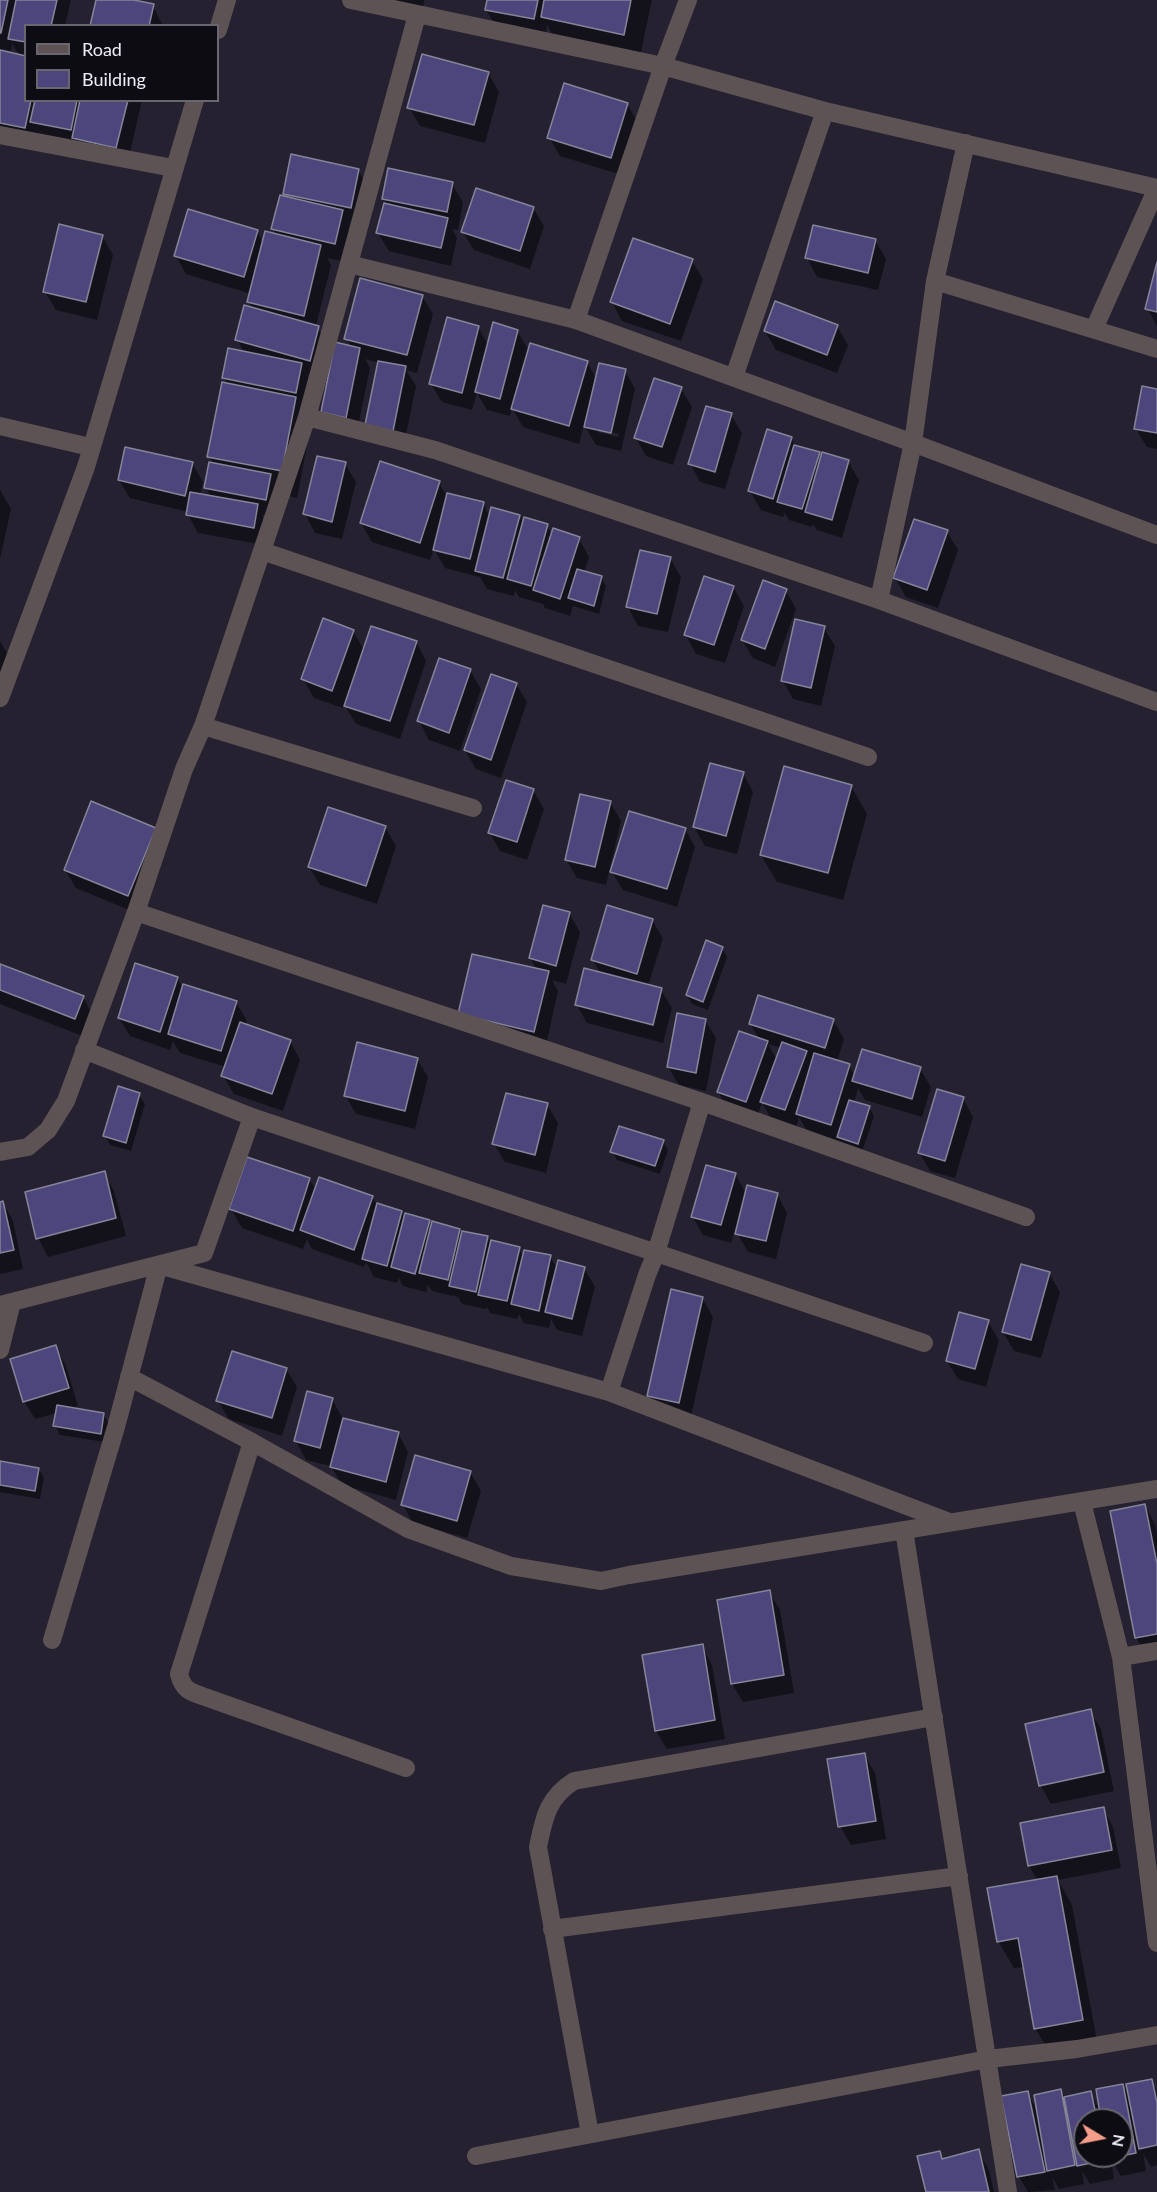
<!DOCTYPE html>
<html>
<head>
<meta charset="utf-8">
<style>
  body { margin:0 }
  #map { position:relative; width:1157px; height:2192px; overflow:hidden; background:#252131; font-family:Lato,sans-serif }
  canvas { display:block }
  .legend { position:absolute; left:24px; top:24px; width:195px; height:78px; box-sizing:border-box; background:#0e0c13; border:2px solid #68666e; margin:0; padding:8px 10px; list-style:none; font-size:18px; color:#eeecf7 }
  .legend li { display:flex; align-items:center; gap:12px; height:30px }
  .legend b { width:30px; border:2px solid #68666e }
  .north { position:absolute; left:1073px; top:2108px; width:60px; height:60px; box-sizing:border-box; background:#0e0c13; border:2px solid #68666e; border-radius:50%; rotate:100deg; font-size:16px; font-weight:700; line-height:24px; text-align:center; color:#eeecf7 }
  .north::after { content:''; display:block; margin:auto; width:21px; height:27px; background:#f49e89; clip-path:polygon(50% 0,100% 100%,50% 72%,0 100%) }
</style>
</head>
<body>
<div id="map">
<canvas width="1157" height="2192"></canvas>
<ul class="legend">
<li><b style="height:8px;background:#5d5354"></b>Road</li>
<li><b style="height:16px;background:#4c467d"></b>Building</li>
</ul>
<div class="north">N</div>
</div>
<script>
const ctx = document.querySelector('canvas').getContext('2d');
ctx.lineJoin = 'round';
function fill(path, color) {
  ctx.fillStyle = color;
  ctx.fill(path, 'evenodd');
}
function strokePath(path, color, width, dash) {
  ctx.strokeStyle = color;
  ctx.lineWidth = width;
  ctx.lineCap = dash ? 'butt' : 'round';
  ctx.setLineDash(dash || []);
  ctx.stroke(path);
}
const shadow = new Path2D(`
  M0,0H71L65,26H26V100H142L127,166L42,140L38,132L35,146L0,139V52L20,56L12,44L11,51L0,49Z
  M98,0H127L153,6L163,26H92Z
  M373,0H424L422,15Z
  M488,0H652L639,61L558,44L547,25L545,37L497,28L486,10Z
  M488,73L499,92L485,143L420,126L409,107Z
  M627,104L638,123L622,175L560,156L549,137Z
  M358,170L369,189L361,226L349,223L353,229L345,262L327,258L331,265L316,326L329,345L321,378L307,375L312,383L311,425L297,498L280,494L276,518L262,515L267,524L264,545L198,533L188,515V512L130,498L119,480L192,463L203,482L200,495L211,497L206,488L213,464L209,456L228,385L223,377L244,352L237,339L253,309L249,302L251,294L186,274L176,256L257,231L263,243L277,236L273,229L288,198L285,193Z
  M452,184L463,202L458,230L452,229L457,238L451,266L389,251L378,233L387,205L383,198Z
  M533,208L544,226L530,269L474,250L463,232Z
  M102,236L113,255L97,320L56,310L45,292Z
  M875,240L886,259L878,290L817,277L807,258Z
  M692,261L703,279L681,341L622,321L612,302Z
  M1157,268V326L1147,308Z
  M422,296L433,314L417,373L406,370L416,386L403,449L377,444L379,363L365,359L370,368L356,436L333,431L351,347L346,338Z
  M837,326L848,345L837,373L776,350L765,331Z
  M478,327L488,345L517,331L529,351L587,362L597,380L625,371L635,389L621,451L596,445L584,425L579,444L523,427L512,408L510,416L487,410L477,393L472,410L442,402L431,384ZM598,429L619,434L618,437L598,432Z
  M681,389L692,407L673,465L646,456L636,438Z
  M1157,390V449L1147,447L1136,429Z
  M731,415L742,433L725,489L700,482L690,463Z
  M791,438L796,447L819,454L822,459L848,461L859,480L842,538L817,530L813,524L812,527L789,520L785,513L783,517L761,510L750,491Z
  M345,464L356,482L342,539L315,533L305,514Z
  M439,482L447,497L483,503L490,517L519,516L524,524L547,526L552,535L579,539L589,557L584,573L601,577L606,586L599,614L573,606L570,616L545,608L543,604L519,597L515,590L514,596L487,589L480,577L445,568L434,549L430,560L372,542L361,523Z
  M0,490L11,509L0,559Z
  M947,532L958,550L938,608L906,597L895,578Z
  M670,558L681,577L668,632L638,626L628,607Z
  M733,587L744,606L725,663L696,654L686,635Z
  M786,591L796,609L775,667L753,658L742,640Z
  M824,628L835,646L821,706L793,699L783,681Z
  M353,631L364,650L416,642L426,661L400,739L356,724L344,704L343,708L314,698L303,679Z
  M0,641L9,657L0,697Z
  M470,670L481,689L460,751L429,740L419,721Z
  M516,684L527,702L501,778L476,769L465,750Z
  M743,773L753,792L737,854L705,846L694,827Z
  M851,786L867,814L843,900L777,882L761,855Z
  M533,790L544,809L527,860L500,851L490,833Z
  M610,802L621,821L606,885L577,878L566,859Z
  M385,827L396,846L377,904L320,885L309,867Z
  M155,829L139,914L76,888L65,870Z
  M685,829L695,847L677,907L623,890L612,872Z
  M569,913L580,932L566,984L552,980L558,991L545,1050L471,1032L537,970L530,958Z
  M652,920L663,938L648,986L661,990L672,1008L663,1043L587,1023L576,1004L601,974L592,959Z
  M722,948L727,957L708,1010L692,1004L687,995Z
  M0,965L83,997L93,1016L85,1037L0,1004Z
  M177,978L183,989L236,1002L247,1021L245,1025L290,1041L300,1060L283,1111L234,1094L223,1076L226,1067L180,1053L173,1041L170,1050L130,1036L119,1018Z
  M705,1020L716,1038L706,1091L679,1085L668,1067Z
  M833,1020L844,1039L837,1062L849,1066L855,1077L920,1069L931,1087L922,1117L865,1100L858,1088L854,1103L869,1107L874,1116L862,1152L808,1133L799,1117L796,1128L772,1120L762,1103L756,1120L729,1110L718,1092L760,1040L750,1024ZM768,1044L781,1048L777,1060Z
  M417,1059L428,1077L415,1129L356,1114L346,1096Z
  M139,1095L145,1104L131,1151L110,1145L105,1136Z
  M963,1098L973,1117L955,1178L930,1171L919,1152Z
  M547,1105L558,1123L546,1173L505,1162L494,1144Z
  M663,1141L668,1150L660,1174L617,1160L612,1151Z
  M104,1173L114,1191L126,1236L48,1257L38,1238Z
  M735,1174L747,1195L777,1194L787,1213L776,1259L748,1252L737,1233L740,1221L738,1220L731,1243L703,1235L692,1216Z
  M309,1179L316,1190L372,1197L378,1207L401,1212L405,1219L429,1221L432,1226L459,1230L462,1236L487,1238L490,1242L519,1249L524,1258L550,1257L557,1268H584L595,1287L582,1336L557,1330L551,1319L549,1328L524,1323L519,1314L517,1319L490,1313L487,1307L486,1309L462,1304L458,1297L432,1291L428,1285L426,1292L403,1286L399,1278L397,1283L374,1277L366,1262L364,1267L312,1249L307,1239L303,1249L242,1228L231,1209Z
  M0,1203H3L13,1221L23,1269L0,1274Z
  M1049,1273L1060,1292L1041,1358L1014,1351L1003,1332Z
  M702,1298L713,1317L690,1421L660,1415L649,1396Z
  M988,1322L999,1340L986,1387L958,1379L947,1361Z
  M56,1347L66,1366L78,1406L70,1409L103,1414L109,1423L105,1442L60,1435L55,1426L57,1413L35,1419L24,1401Z
  M286,1369L297,1387L282,1436L229,1419L218,1401Z
  M332,1399L343,1419L398,1433L408,1452L396,1500L342,1485L331,1466L306,1460L296,1441Z
  M0,1463L39,1469L44,1478L40,1499L0,1492Z
  M470,1472L481,1491L467,1538L413,1523L403,1505Z
  M1145,1506L1155,1524L1157,1533V1654L1147,1656L1136,1638Z
  M769,1592L780,1610L794,1693L743,1702L732,1684L719,1601Z
  M702,1646L712,1665L725,1739L667,1749L656,1731Z
  M1090,1711L1101,1729L1114,1791L1051,1804L1041,1786L1027,1725Z
  M864,1754L875,1773L886,1839L851,1845L840,1826Z
  M1103,1809L1113,1827L1121,1868L1058,1880L1072,1905L1098,2047L1051,2055L1035,2028L1024,1967L1014,1968L998,1941L1038,1881L1029,1866Z
  M1151,2081L1157,2091V2165L1151,2167L1143,2153L1146,2171L1121,2176L1111,2160L1114,2179L1090,2184L1082,2171L1084,2184L1059,2189L1052,2177L1055,2190L1028,2192L1019,2177L1027,2093L1038,2111L1061,2091L1065,2098L1090,2093L1101,2111L1123,2085L1130,2098ZM1085,2120H1121V2156H1085ZM1082,2162V2165L1053,2171V2168Z
  M978,2151L989,2170L994,2192H927L939,2152L944,2160Z`);
const building = new Path2D(`
  M0,0H8L1,33H0Z
  M16,0H57L51,26H26V42L8,39Z
  M96,0H134L154,4L149,26H90Z
  M487,0H538L534,19L485,10Z
  M544,0H631L624,35L541,17Z
  M0,50L26,56V100H31L25,128L0,123Z
  M422,54L489,72L474,125L407,108Z
  M564,83L628,103L611,158L547,138Z
  M35,100H77L71,130L30,122Z
  M80,100H128L116,148L72,138Z
  M291,154L359,169L351,208L283,194Z
  M388,168L453,182L447,212L382,199Z
  M476,188L534,207L520,251L461,232Z
  M280,195L343,210L335,244L271,229Z
  M384,203L448,218L441,248L376,233Z
  M188,209L258,230L244,277L174,256Z
  M59,224L103,235L86,302L43,292Z
  M813,225L876,239L868,273L805,258Z
  M265,231L321,245L304,316L247,302Z
  M633,238L693,259L670,324L610,302Z
  M1157,262V312L1145,309Z
  M360,278L423,295L407,355L344,339Z
  M775,301L838,325L827,355L764,331Z
  M244,305L319,326L310,361L235,340Z
  M447,317L479,326L462,393L429,384Z
  M493,322L518,330L500,399L475,392Z
  M335,342L360,348L346,418L321,412Z
  M530,343L588,361L569,426L511,409Z
  M228,348L302,363L296,393L222,378Z
  M378,361L406,366L393,431L365,425Z
  M599,363L626,369L611,433L584,427Z
  M654,378L682,387L662,447L634,438Z
  M222,382L296,397L282,471L207,457Z
  M1142,386L1157,389V433L1134,429Z
  M706,406L732,413L715,472L688,464Z
  M767,429L792,437L773,499L748,491Z
  M794,445L820,452L802,509L777,502Z
  M125,447L193,462L185,496L118,480Z
  M822,452L849,460L832,520L805,512Z
  M317,456L346,462L332,522L303,514Z
  M380,461L440,481L420,543L360,523Z
  M209,462L271,474L266,500L204,488Z
  M190,492L258,504L254,528L186,515Z
  M447,493L484,502L470,559L433,550Z
  M491,507L520,515L503,578L475,571Z
  M524,517L548,524L531,586L507,579Z
  M914,519L948,530L927,590L893,578Z
  M553,528L580,537L560,599L533,590Z
  M640,550L671,557L657,614L626,607Z
  M577,569L602,576L594,606L568,598Z
  M704,576L734,586L714,645L684,635Z
  M763,580L787,589L765,649L741,640Z
  M323,618L354,630L332,691L301,679Z
  M795,619L825,626L811,688L781,681Z
  M371,626L417,641L390,721L344,706Z
  M439,658L471,669L449,733L417,721Z
  M491,674L517,683L491,760L464,750Z
  M710,763L744,772L726,836L693,827Z
  M784,766L852,785L828,873L760,855Z
  M506,780L534,789L517,842L488,833Z
  M580,794L611,801L595,867L565,860Z
  M91,801L156,828L128,896L64,870Z
  M328,807L386,826L366,886L308,867Z
  M629,811L686,828L667,889L610,872Z
  M543,905L570,912L556,966L529,958Z
  M607,905L653,919L637,974L591,960Z
  M706,940L723,947L703,1002L686,995Z
  M472,954L549,971L534,1032L458,1014Z
  M135,963L178,977L160,1032L118,1018Z
  M0,964L84,996L75,1019L0,990Z
  M584,968L662,988L653,1025L575,1005Z
  M183,984L237,1001L221,1051L168,1034Z
  M758,995L834,1019L825,1048L749,1024Z
  M677,1013L706,1019L696,1073L667,1067Z
  M240,1022L291,1040L272,1094L221,1076Z
  M739,1031L768,1041L746,1102L717,1092Z
  M357,1042L418,1058L405,1111L344,1096Z
  M782,1042L807,1051L785,1110L760,1102Z
  M862,1049L921,1067L912,1099L852,1081Z
  M814,1053L850,1064L831,1125L796,1114Z
  M118,1086L140,1093L126,1143L103,1136Z
  M937,1089L964,1097L945,1161L918,1153Z
  M506,1093L548,1103L535,1155L492,1144Z
  M849,1100L870,1106L858,1144L837,1137Z
  M619,1126L664,1140L655,1166L610,1152Z
  M247,1157L310,1178L293,1231L229,1209Z
  M706,1165L736,1173L721,1225L691,1217Z
  M105,1171L116,1218L36,1239L25,1192Z
  M319,1177L373,1196L354,1250L300,1230Z
  M747,1185L778,1193L766,1241L735,1234Z
  M3,1201L14,1250L0,1253V1202Z
  M377,1203L402,1211L387,1266L362,1259Z
  M405,1213L430,1220L415,1274L391,1267Z
  M432,1221L460,1229L448,1280L419,1273Z
  M462,1231L488,1236L476,1292L449,1286Z
  M491,1240L520,1247L507,1301L478,1295Z
  M524,1250L551,1255L539,1311L511,1304Z
  M558,1260L585,1267L572,1319L545,1312Z
  M1021,1264L1050,1272L1031,1340L1002,1332Z
  M671,1289L703,1297L679,1403L647,1396Z
  M959,1312L989,1320L975,1369L946,1361Z
  M56,1345L69,1388L23,1402L10,1359Z
  M232,1351L287,1368L272,1418L216,1401Z
  M307,1391L333,1398L320,1448L294,1441Z
  M57,1405L104,1413L101,1434L53,1426Z
  M343,1418L399,1432L386,1482L330,1467Z
  M415,1455L471,1471L457,1521L401,1505Z
  M0,1461L39,1468L35,1491L0,1485Z
  M1145,1504L1157,1564V1634L1135,1638L1110,1511Z
  M770,1590L784,1675L731,1684L717,1600Z
  M703,1644L715,1720L655,1731L642,1655Z
  M1091,1709L1104,1772L1039,1786L1025,1724Z
  M865,1753L876,1821L838,1827L827,1759Z
  M1104,1807L1112,1850L1028,1866L1020,1823Z
  M1057,1876L1083,2020L1034,2029L1018,1938L997,1942L987,1888Z
  M1152,2079L1157,2103V2145L1139,2149L1126,2084Z
  M1123,2084L1136,2153L1121,2156V2120H1101L1096,2089Z
  M1061,2089L1075,2165L1047,2171L1034,2095Z
  M1028,2091L1045,2172L1017,2177L1001,2096Z
  M1091,2091L1097,2120H1085V2156H1104L1105,2160L1077,2166L1064,2097Z
  M979,2149L989,2192H926L917,2156L940,2151L942,2159Z`);
const minor = new Path2D(`
  M351,0L663,66L825,111L1157,188
  M218,30L227,0
  M0,135L173,168
  M349,264L576,320L913,443L1157,535
  M935,281L1157,349
  M576,320L663,66L688,0
  M1094,329L1157,188
  M734,377L825,111
  M307,417L435,450L879,600L1157,702
  M0,426L90,447
  M262,551L868,757
  M879,600L913,443L935,281L966,143
  M0,698L86,467L195,100
  M203,726L473,808
  M136,912L702,1102L1026,1217
  M252,1117L924,1343
  M0,1152L28,1147L48,1130L66,1101L136,912L184,769L203,726L307,417L417,15
  M0,1305L204,1253L252,1117L84,1050
  M0,1350L12,1302
  M129,1377L252,1442L408,1529L511,1566L601,1581L629,1575L1157,1489
  M609,1392L949,1522
  M252,1442L179,1674C183,1690 190,1692 205,1697L406,1768
  M1082,1502L1121,1657L1157,1943
  M904,1530L1008,2192
  M52,1640L116,1427L159,1265L609,1392L647,1275L656,1253L702,1102
  M1121,1657L1157,1651
  M552,1929L959,1876
  M590,2134L538,1847C544,1818 547,1798 574,1781L934,1717
  M476,2156L988,2059L1077,2049L1157,2035`);
fill(shadow, '#0007');
fill(building, '#4c467d');
strokePath(building, '#858499', 1.5);
strokePath(minor, '#5d5354', 18);
</script>
</body>
</html>
